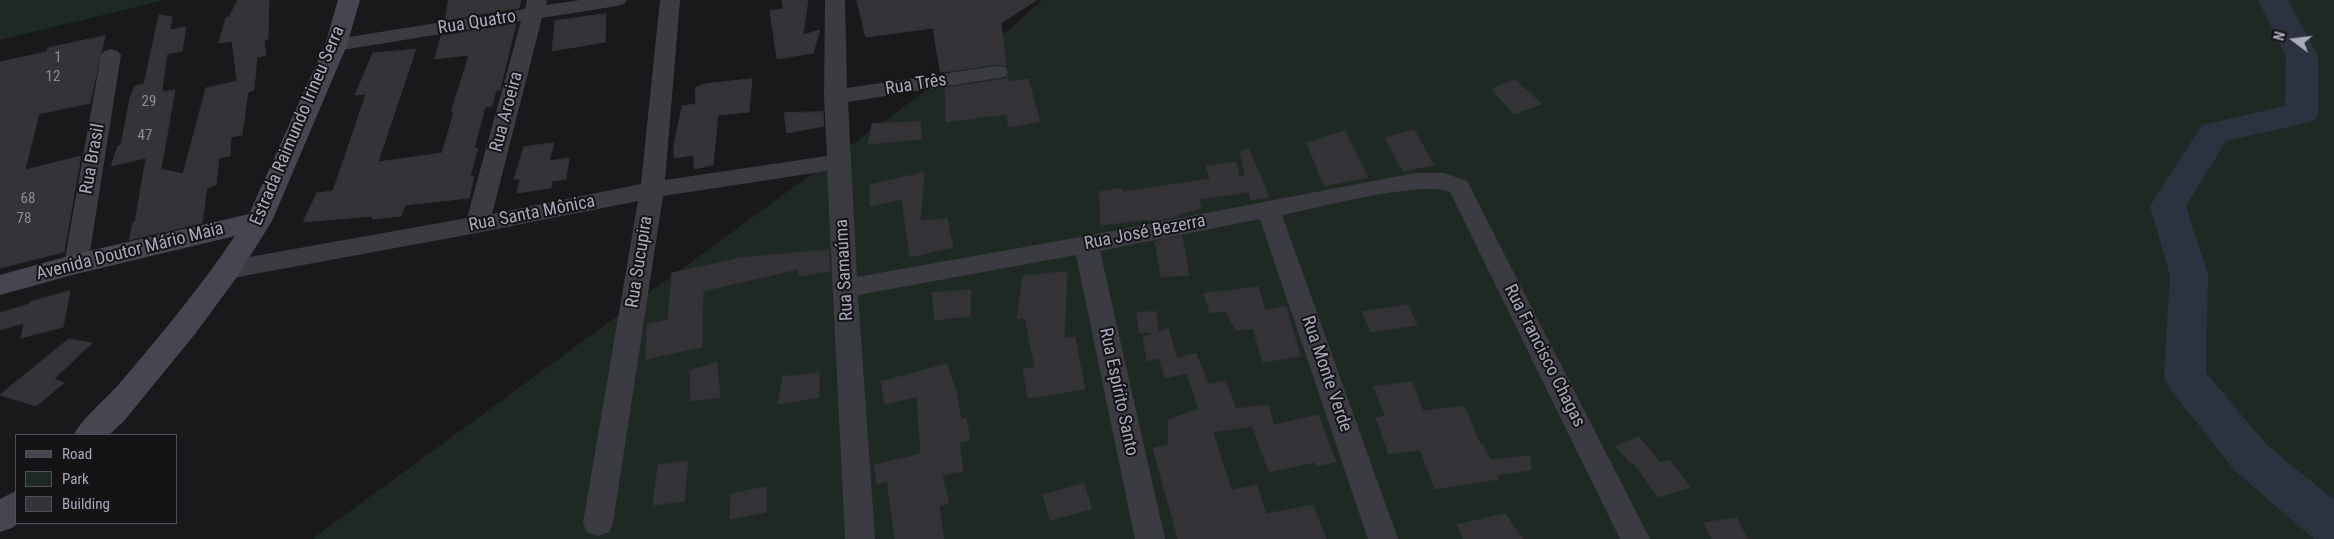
<!DOCTYPE html>
<html>
<head>
<meta charset="utf-8">
<style>
  body { margin:0 }
  #map { position:relative; width:2334px; height:539px; overflow:hidden; background:#19181b; font-family:"Roboto Condensed",sans-serif }
  canvas { display:block }
  .legend { position:absolute; left:15px; top:434px; width:162px; height:90px; box-sizing:border-box; background:#141316; border:1px solid #504f58; margin:0; padding:6px 9px; list-style:none; font-size:15px; color:#a9aabc }
  .legend li { display:flex; align-items:center; gap:10px; height:25px }
  .legend b { width:25px; border:1px solid #504f58 }
  .north { position:absolute; left:2269px; top:15px; width:50px; height:50px; -webkit-text-stroke:4px #141316; paint-order:stroke; rotate:285deg; font-size:14px; font-weight:700; line-height:20px; text-align:center; color:#a9aabc }
  .north::after { content:''; display:block; margin:auto; width:18px; height:22px; background:#a9aabc; clip-path:polygon(50% 0,100% 100%,50% 72%,0 100%) }
</style>
</head>
<body>
<div id="map">
<canvas width="2334" height="539"></canvas>
<ul class="legend">
<li><b style="height:6px;background:#464650"></b>Road</li>
<li><b style="height:14px;background:#1f2923"></b>Park</li>
<li><b style="height:14px;background:#343337"></b>Building</li>
</ul>
<div class="north">N</div>
</div>
<script>
const ctx = document.querySelector('canvas').getContext('2d');
ctx.lineJoin = 'round';
function fill(path, color) {
  ctx.fillStyle = color;
  ctx.fill(path, 'evenodd');
}
function strokePath(path, color, width, dash) {
  ctx.strokeStyle = color;
  ctx.lineWidth = width;
  ctx.lineCap = dash ? 'butt' : 'round';
  ctx.setLineDash(dash || []);
  ctx.stroke(path);
}
function label(font, color, halo, rows, align = 'center') {
  ctx.font = font + ' "Roboto Condensed",sans-serif';
  ctx.lineWidth = 4;
  ctx.setLineDash([]);
  ctx.textBaseline = 'middle';
  ctx.strokeStyle = halo;
  ctx.fillStyle = color;
  for (const [text, x, y, turn = 0] of rows) {
    ctx.save();
    ctx.translate(x, y);
    ctx.rotate((+turn || 0) * Math.PI / 180);
    ctx.textAlign = isNaN(turn) ? turn : align;
    if (halo) ctx.strokeText(text, 0, 0);
    ctx.fillText(text, 0, 0);
    ctx.restore();
  }
}
const green = new Path2D(`
  M0,0H164L0,40Z
  M1042,0H2334V539H312L1010,29Z`);
const river = new Path2D(`
  M2258,0H2288L2318,56L2319,113L2314,121L2226,141L2186,206L2208,275L2206,373L2267,445L2334,500V539H2314L2235,471L2170,389L2164,377L2170,275L2150,206L2202,125L2285,106L2286,56Z`);
const building = new Path2D(`
  M238,0H269L268,39L264,40L266,55L257,57L254,90L248,92L242,135L231,137L230,156L219,158L216,185L207,188L202,223L129,240L133,223L135,222L146,158L111,166L118,146L121,145L130,97L135,86L144,84L159,15L172,17L170,30L186,27L182,51L167,54L162,90H164L163,92L175,90L161,169L183,174L206,88L237,81L232,41L219,43L226,17H229Z
  M449,0H521L519,8L445,20Z
  M782,0H808L803,35L820,30L813,53L777,59L770,11L783,9Z
  M857,0H1037L1001,23L1006,66L997,64L944,72L940,71L933,28L866,37Z
  M606,14L605,42L552,51L555,21Z
  M516,24L500,90H496L492,106L485,107L474,149L478,148L470,177H474L469,198L405,205L401,216L372,219L373,216L303,222L317,193L333,191L366,94L355,95L373,53L416,49L378,162L442,153L454,112H451L469,55L435,59L441,36Z
  M105,36L90,103L39,114L25,170L81,156L64,252L0,268V62L46,52L48,48Z
  M1008,76V82L1028,79L1040,121L1009,127L1006,114L946,122L945,88L1005,79Z
  M752,79L749,112L718,115L713,165L694,169V155L674,158V145L682,106L696,104L695,88L705,84Z
  M1515,80L1542,104L1514,114L1492,89Z
  M823,112L824,126L787,133L784,113Z
  M920,122L922,139L868,144L872,124Z
  M1414,130L1434,165L1403,171L1385,138Z
  M1345,131L1368,177L1324,186L1307,143Z
  M554,143L549,161L569,158L566,179L552,181L551,188L517,193L520,179H514L524,147Z
  M1249,149L1269,197L1251,200L1249,192L1199,199L1201,208L1178,214L1179,216L1152,221V219L1101,225L1099,192L1121,188L1122,192L1210,179L1206,166L1236,162L1239,177L1245,175L1240,152Z
  M924,173L920,221L947,219L953,247L910,257L902,199L870,206V185Z
  M1182,236L1189,275L1161,277L1155,242Z
  M829,250L830,271L799,276L798,269L703,291L702,347L646,359L647,324L668,320L672,273L740,258Z
  M1067,272L1064,339L1075,337L1085,389L1028,398L1023,369L1035,367L1025,318L1017,319L1023,276Z
  M1258,287L1265,310L1286,306L1300,356L1263,362L1253,329L1236,330L1225,311L1210,313L1204,294Z
  M971,290L970,316L935,320L932,293Z
  M70,291L63,327L21,338L24,323L0,330V313L29,304L30,302Z
  M1408,305L1417,325L1371,332L1362,312Z
  M1156,312L1158,332L1139,333L1137,313Z
  M1168,329L1177,358L1196,353L1208,384L1226,381L1236,409L1268,405L1274,425L1318,415L1336,462L1316,466L1315,462L1269,472L1252,426L1213,432L1231,490L1257,485L1266,514L1313,505L1326,539H1178L1153,448L1169,445L1168,420L1199,409L1187,373L1165,378L1159,358L1147,361L1143,337Z
  M69,339L92,343L54,379L64,383L36,406L0,395Z
  M717,363L720,397L691,401L690,371Z
  M947,364L956,392L961,419L966,418L970,440L959,442L963,471L942,475L949,503L939,506L944,539H895L887,482L877,484L874,465L921,454L917,397L885,404L881,382Z
  M819,373V397L778,404L783,377Z
  M1412,382L1423,411L1464,406L1480,444H1483L1490,460L1530,456L1531,470L1496,475L1498,479L1435,489L1420,450L1389,454L1376,418L1385,416L1374,387Z
  M1639,437L1660,463L1670,460L1690,487L1658,497L1633,462L1630,463L1616,446Z
  M688,461L684,501L653,505L658,465Z
  M1084,484L1092,509L1050,520L1043,495Z
  M766,487V512L730,519L731,494Z
  M1505,514L1523,539H1463L1457,525Z
  M1737,518L1747,539H1712L1704,523Z`);
const street = new Path2D(`
  M527,0H547L546,5L580,0H627L624,4L617,6L542,18L492,214L641,184L660,0H680L665,180L827,156L824,97L825,0H845L847,88L997,66L1005,67L1008,72L1005,77L997,78L848,102L857,277L1086,236L1415,173H1444L1467,181L1650,539H1620L1450,192C1421,180 1318,208 1282,215L1398,539H1368L1260,219L1100,251L1165,539H1135L1076,255L858,295L875,539H845L827,171L663,196L613,523L609,532L598,536L587,532L583,523L638,201L477,233L227,279L218,276L214,270L218,264L227,261L467,218L521,21L336,51L329,49L326,45L329,41L336,39L525,9Z
  M111,49L118,51L121,55L88,264L85,270L76,273L67,270L64,264L101,55L104,51Z`);
const secondary = new Path2D(`
  M338,0H360L347,45L272,221L237,277L195,334L124,421L109,435H74C80,420 107,398 119,384C160,336 200,288 235,236L76,274L0,295V275L76,254L249,214L325,45Z
  M16,491L18,523L12,528L0,532V499Z`);
const numberNames = [
  ["1",58,58],
  ["12",53,77],
  ["29",149,102],
  ["47",145,136],
  ["68",28,199],
  ["78",24,219]
];
const streetNames = [
  ["Rua Quatro",477,23,-9],
  ["Rua Três",916,85,-9],
  ["Rua Aroeira",507,112,-75],
  ["Estrada Raimundo Irineu Serra",298,126,-67],
  ["Rua Brasil",93,159,-80],
  ["Rua Santa Mônica",532,214,-11],
  ["Rua José Bezerra",1145,233,-11],
  ["Avenida Doutor Mário Maia",130,252,-14],
  ["Rua Sucupira",640,262,-81],
  ["Rua Samaúma",845,270,-93],
  ["Rua Francisco Chagas",1544,356,63],
  ["Rua Monte Verde",1326,374,71],
  ["Rua Espírito Santo",1118,392,78]
];
fill(green, '#1f2923');
fill(river, '#2c3240');
fill(building, '#343337');
strokePath(building, '#333237', 1);
fill(street, '#3b3b42');
fill(secondary, '#464650');
label('15px', '#8c8c9b', null, numberNames);
label('18px', '#a9aabc', '#141316', streetNames);
</script>
</body>
</html>
